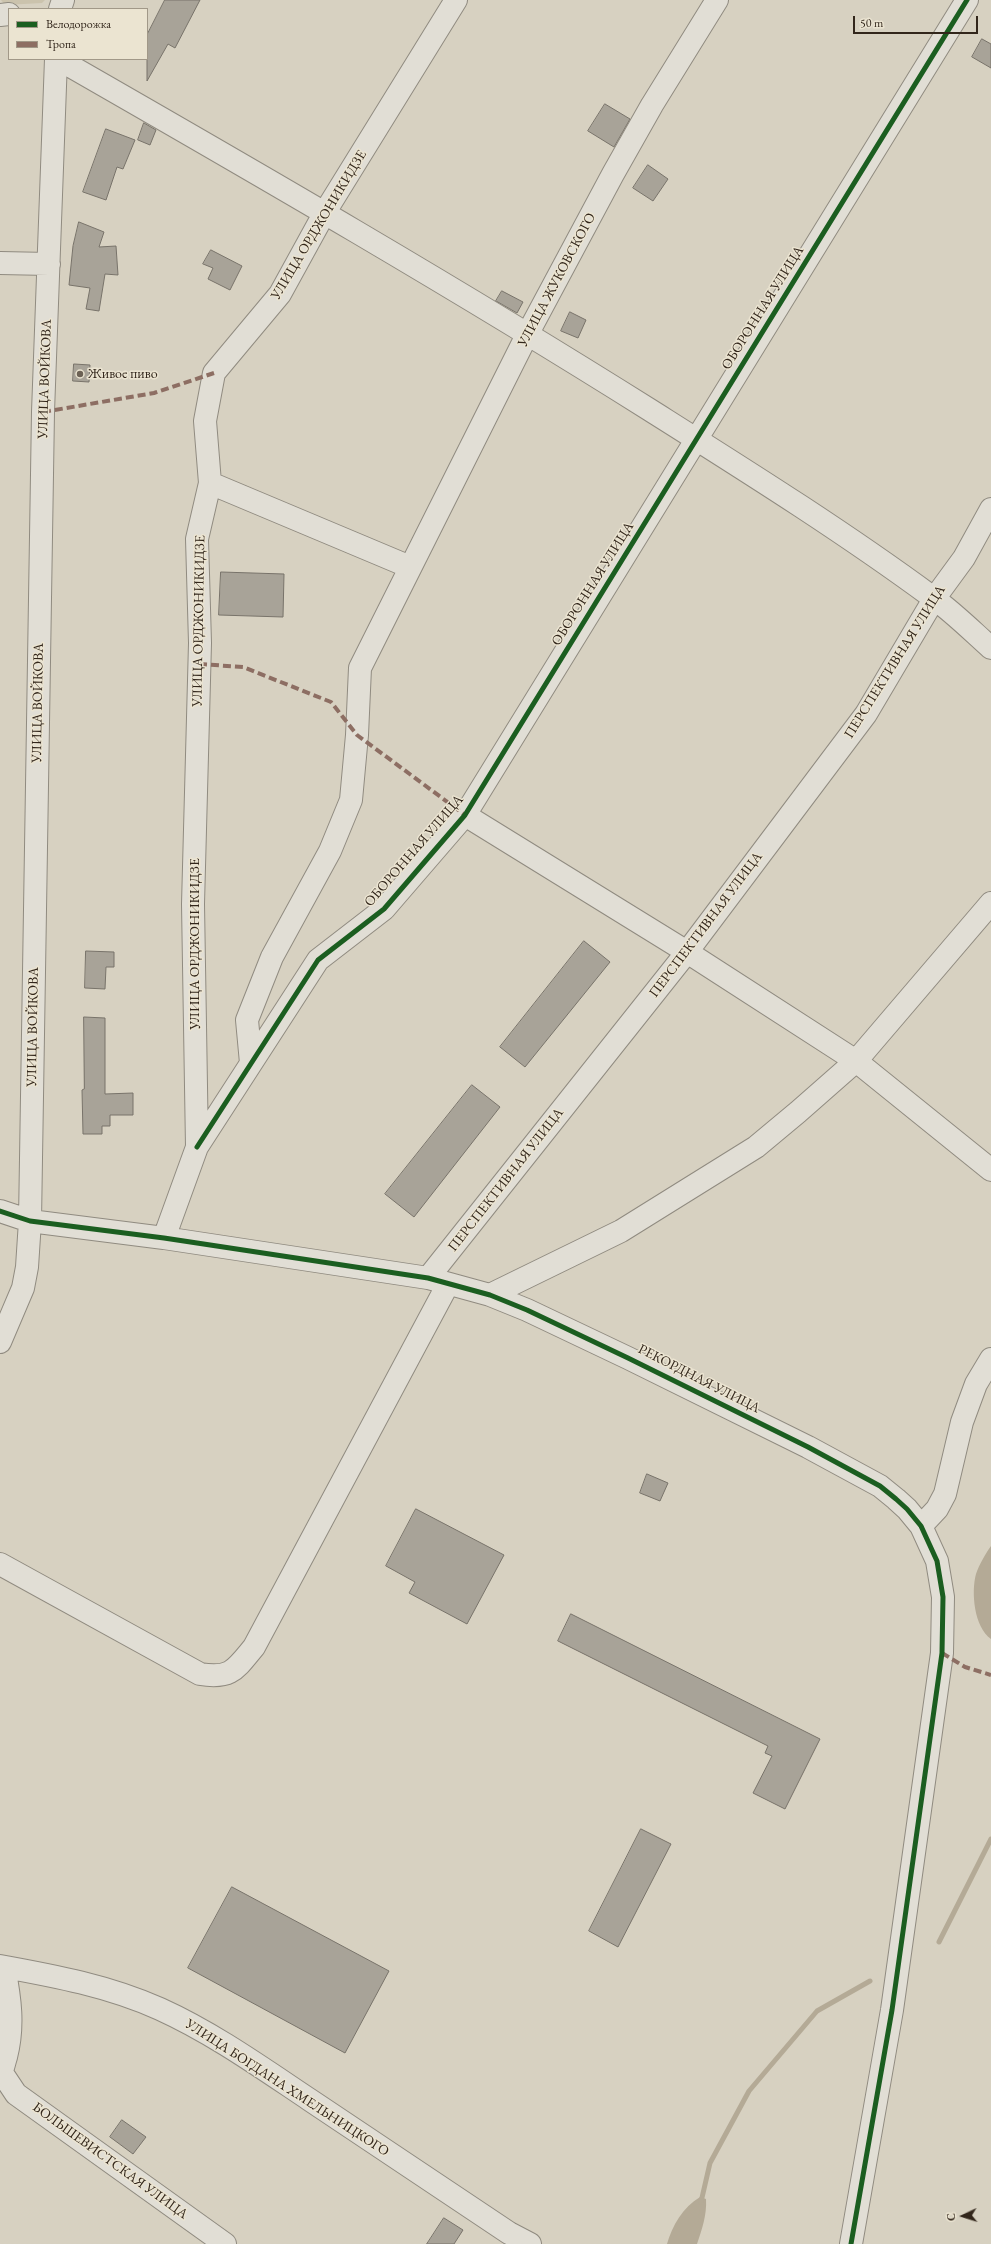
<!DOCTYPE html>
<html>
<head>
<meta charset="utf-8">
<style>
  body { margin:0 }
  #map { position:relative; width:991px; height:2244px; overflow:hidden; background:#d7d1c1; font-family:"EB Garamond",serif }
  canvas { display:block }
  .legend { position:absolute; left:8px; top:8px; width:140px; height:52px; box-sizing:border-box; background:#ebe4d1; border:1px solid #a19888; margin:0; padding:5px 7px; list-style:none; font-size:12px; color:#32261b }
  .legend li { display:flex; align-items:center; gap:8px; height:20px }
  .legend b { width:20px; border:1px solid #a19888 }
  .north { position:absolute; left:943px; top:2196px; width:40px; height:40px; -webkit-text-stroke:3px #ebe4d1; paint-order:stroke; rotate:266deg; font-size:11px; font-weight:700; line-height:16px; text-align:center; color:#32261b }
  .north::after { content:''; display:block; margin:auto; width:14px; height:18px; background:#32261b; clip-path:polygon(50% 0,100% 100%,50% 72%,0 100%) }
  .scale { position:absolute; left:853px; top:16px; width:125px; height:18px; box-sizing:border-box; border:2px solid #32261b; border-top:0; padding-left:5px; font-size:12px; line-height:14px; white-space:nowrap; color:#32261b; -webkit-text-stroke:3px #ebe4d1; paint-order:stroke }
</style>
</head>
<body>
<div id="map">
<canvas width="991" height="2244"></canvas>
<ul class="legend">
<li><b style="height:5px;background:#1b5e20"></b>Велодорожка</li>
<li><b style="height:5px;background:#8d6e63"></b>Тропа</li>
</ul>
<div class="north">С</div>
<div class="scale">50 m</div>
</div>
<script>
const ctx = document.querySelector('canvas').getContext('2d');
ctx.lineJoin = 'round';
function fill(path, color) {
  ctx.fillStyle = color;
  ctx.fill(path, 'evenodd');
}
function strokePath(path, color, width, dash) {
  ctx.strokeStyle = color;
  ctx.lineWidth = width;
  ctx.lineCap = dash ? 'butt' : 'round';
  ctx.setLineDash(dash || []);
  ctx.stroke(path);
}
function label(font, color, halo, rows, align = 'center') {
  ctx.font = font + ' "EB Garamond",serif';
  ctx.lineWidth = 3;
  ctx.setLineDash([]);
  ctx.textBaseline = 'middle';
  ctx.strokeStyle = halo;
  ctx.fillStyle = color;
  for (const [text, x, y, turn = 0] of rows) {
    ctx.save();
    ctx.translate(x, y);
    ctx.rotate((+turn || 0) * Math.PI / 180);
    ctx.textAlign = isNaN(turn) ? turn : align;
    if (halo) ctx.strokeText(text, 0, 0);
    ctx.fillText(text, 0, 0);
    ctx.restore();
  }
}
const green = new Path2D(`
  M1,0H45L42,3L5,5Z`);
const water = new Path2D(`
  M991,1546V1639C974,1627 971,1592 976,1574C979,1565 986,1553 991,1546Z
  M700,2197L706,2199C707,2215 702,2229 697,2244H667C672,2226 683,2207 700,2197Z`);
const stream = new Path2D(`
  M939,1942L991,1839
  M701,2202L710,2163L749,2091L817,2011L870,1981`);
const building = new Path2D(`
  M165,0H200L175,48L168,44L147,81V35Z
  M982,39L991,44V68L972,57Z
  M605,104L630,119L614,147L588,131Z
  M144,123L156,130L150,145L138,140Z
  M106,129L135,140L123,169L117,167L106,200L83,192Z
  M648,165L668,179L653,201L633,188Z
  M79,222L104,232L99,247L116,246L118,275L105,274L99,311L86,309L90,288L69,285L73,246Z
  M211,250L242,266L230,290L208,279L213,268L203,264Z
  M502,291L523,302L517,313L496,301Z
  M570,312L586,320L578,338L561,331Z
  M74,364L90,365L89,382L73,381Z
  M221,572L284,574L283,617L219,615Z
  M584,941L610,962L525,1067L500,1047Z
  M86,951L114,952V967H106L105,989L85,988Z
  M84,1017L105,1018V1094L133,1093V1115H110V1126H102V1134H83L82,1090L84,1089Z
  M472,1085L500,1107L414,1217L385,1194Z
  M647,1474L668,1483L660,1501L640,1493Z
  M416,1509L504,1555L467,1624L409,1593L415,1582L386,1566Z
  M571,1614L820,1739L785,1809L753,1793L772,1756L765,1753L768,1746L558,1641Z
  M641,1829L671,1844L618,1947L589,1931Z
  M232,1887L389,1971L345,2053L188,1968Z
  M122,2120L146,2137L133,2154L110,2137Z
  M444,2218L463,2230L454,2244H427Z`);
const minor = new Path2D(`
  M60,9L63,0
  M0,15L9,14
  M58,59C257,173 456,288 650,410C745,470 841,530 932,597C953,612 972,631 991,648
  M0,263L49,264
  M210,483L410,567
  M465,815L687,952L856,1061L991,1170
  M251,1063L247,1020L272,957L330,851L351,800L357,735L360,668L528,333L613,174L652,105L717,0
  M197,1147L318,960L384,909L465,815L967,0
  M0,1211L30,1221L164,1238L428,1278L490,1295L527,1310L628,1358L808,1447L880,1486L896,1499L907,1509L921,1526L937,1561L943,1597L942,1653L892,2010L851,2244
  M164,1238L197,1147L193,904L200,643L197,539L210,483L205,421L214,373L280,294L325,212L456,0
  M428,1278L687,952L866,714L934,599L964,558L991,509
  M490,1295L621,1231L756,1147L798,1112L856,1061L991,903
  M0,1342L23,1288L27,1267L30,1221L43,412L56,59
  M921,1526L937,1509L945,1494L962,1422L976,1384L991,1359
  M0,1564L200,1674C231,1679 235,1670 254,1647L448,1284
  M0,1966C55,1976 109,1986 160,2009C213,2033 262,2068 310,2100C376,2144 443,2189 509,2233L530,2244
  M2,2073L16,2094L225,2244
  M0,2075C3,2070 4,2063 6,2057C14,2026 10,1998 4,1967`);
const quiet = new Path2D(`
  M43,412L154,393L214,373
  M199,664L243,667L331,702L357,735L465,815
  M942,1653L965,1667L991,1675`);
const cycleway = new Path2D(`
  M197,1147L318,960L384,909L465,815L967,0
  M0,1211L30,1221L164,1238L428,1278L490,1295L527,1310L628,1358L808,1447L880,1486L896,1499L907,1509L921,1526L937,1561L943,1597L942,1653L892,2010L851,2244`);
const markers = [
  [80,374,4,"#6c6255"]
];
const streetNames = [
  ["УЛИЦА ОРДЖОНИКИДЗЕ",319,225,-59],
  ["УЛИЦА ЖУКОВСКОГО",557,280,-62],
  ["ОБОРОННАЯ УЛИЦА",763,308,-58],
  ["УЛИЦА ВОЙКОВА",45,379,-88],
  ["ОБОРОННАЯ УЛИЦА",593,584,-58],
  ["УЛИЦА ОРДЖОНИКИДЗЕ",199,621,-89],
  ["ПЕРСПЕКТИВНАЯ УЛИЦА",895,662,-58],
  ["УЛИЦА ВОЙКОВА",38,703,-89],
  ["ОБОРОННАЯ УЛИЦА",414,851,-49],
  ["ПЕРСПЕКТИВНАЯ УЛИЦА",706,925,-53],
  ["УЛИЦА ОРДЖОНИКИДЗЕ",195,944,-90],
  ["УЛИЦА ВОЙКОВА",33,1027,-89],
  ["ПЕРСПЕКТИВНАЯ УЛИЦА",506,1180,-52],
  ["РЕКОРДНАЯ УЛИЦА",699,1379,27],
  ["УЛИЦА БОГДАНА ХМЕЛЬНИЦКОГО",287,2088,33],
  ["БОЛЬШЕВИСТСКАЯ УЛИЦА",110,2161,36]
];
const poiNames = [
  ["Живое пиво",88,374]
];
fill(green, '#cbc3ad');
fill(water, '#b4aa96');
strokePath(stream, '#b4aa96', 5);
fill(building, '#a8a398');
strokePath(building, '#78736a', 1);
strokePath(minor, '#908b80', 24);
strokePath(minor, '#e1ded5', 22);
strokePath(quiet, '#8d6e63', 4, [8, 4]);
strokePath(cycleway, '#1b5e20', 5);
for (const [x, y, r, color] of markers) {
  const dot = new Path2D();
  dot.arc(x, y, r, 0, 2 * Math.PI);
  ctx.fillStyle = color;
  ctx.fill(dot);
  strokePath(dot, '#ebe4d1', 1.5);
}
label('14px', '#32261b', '#ebe4d1', streetNames);
label('14px', '#32261b', '#ebe4d1', poiNames, 'left');
</script>
</body>
</html>
